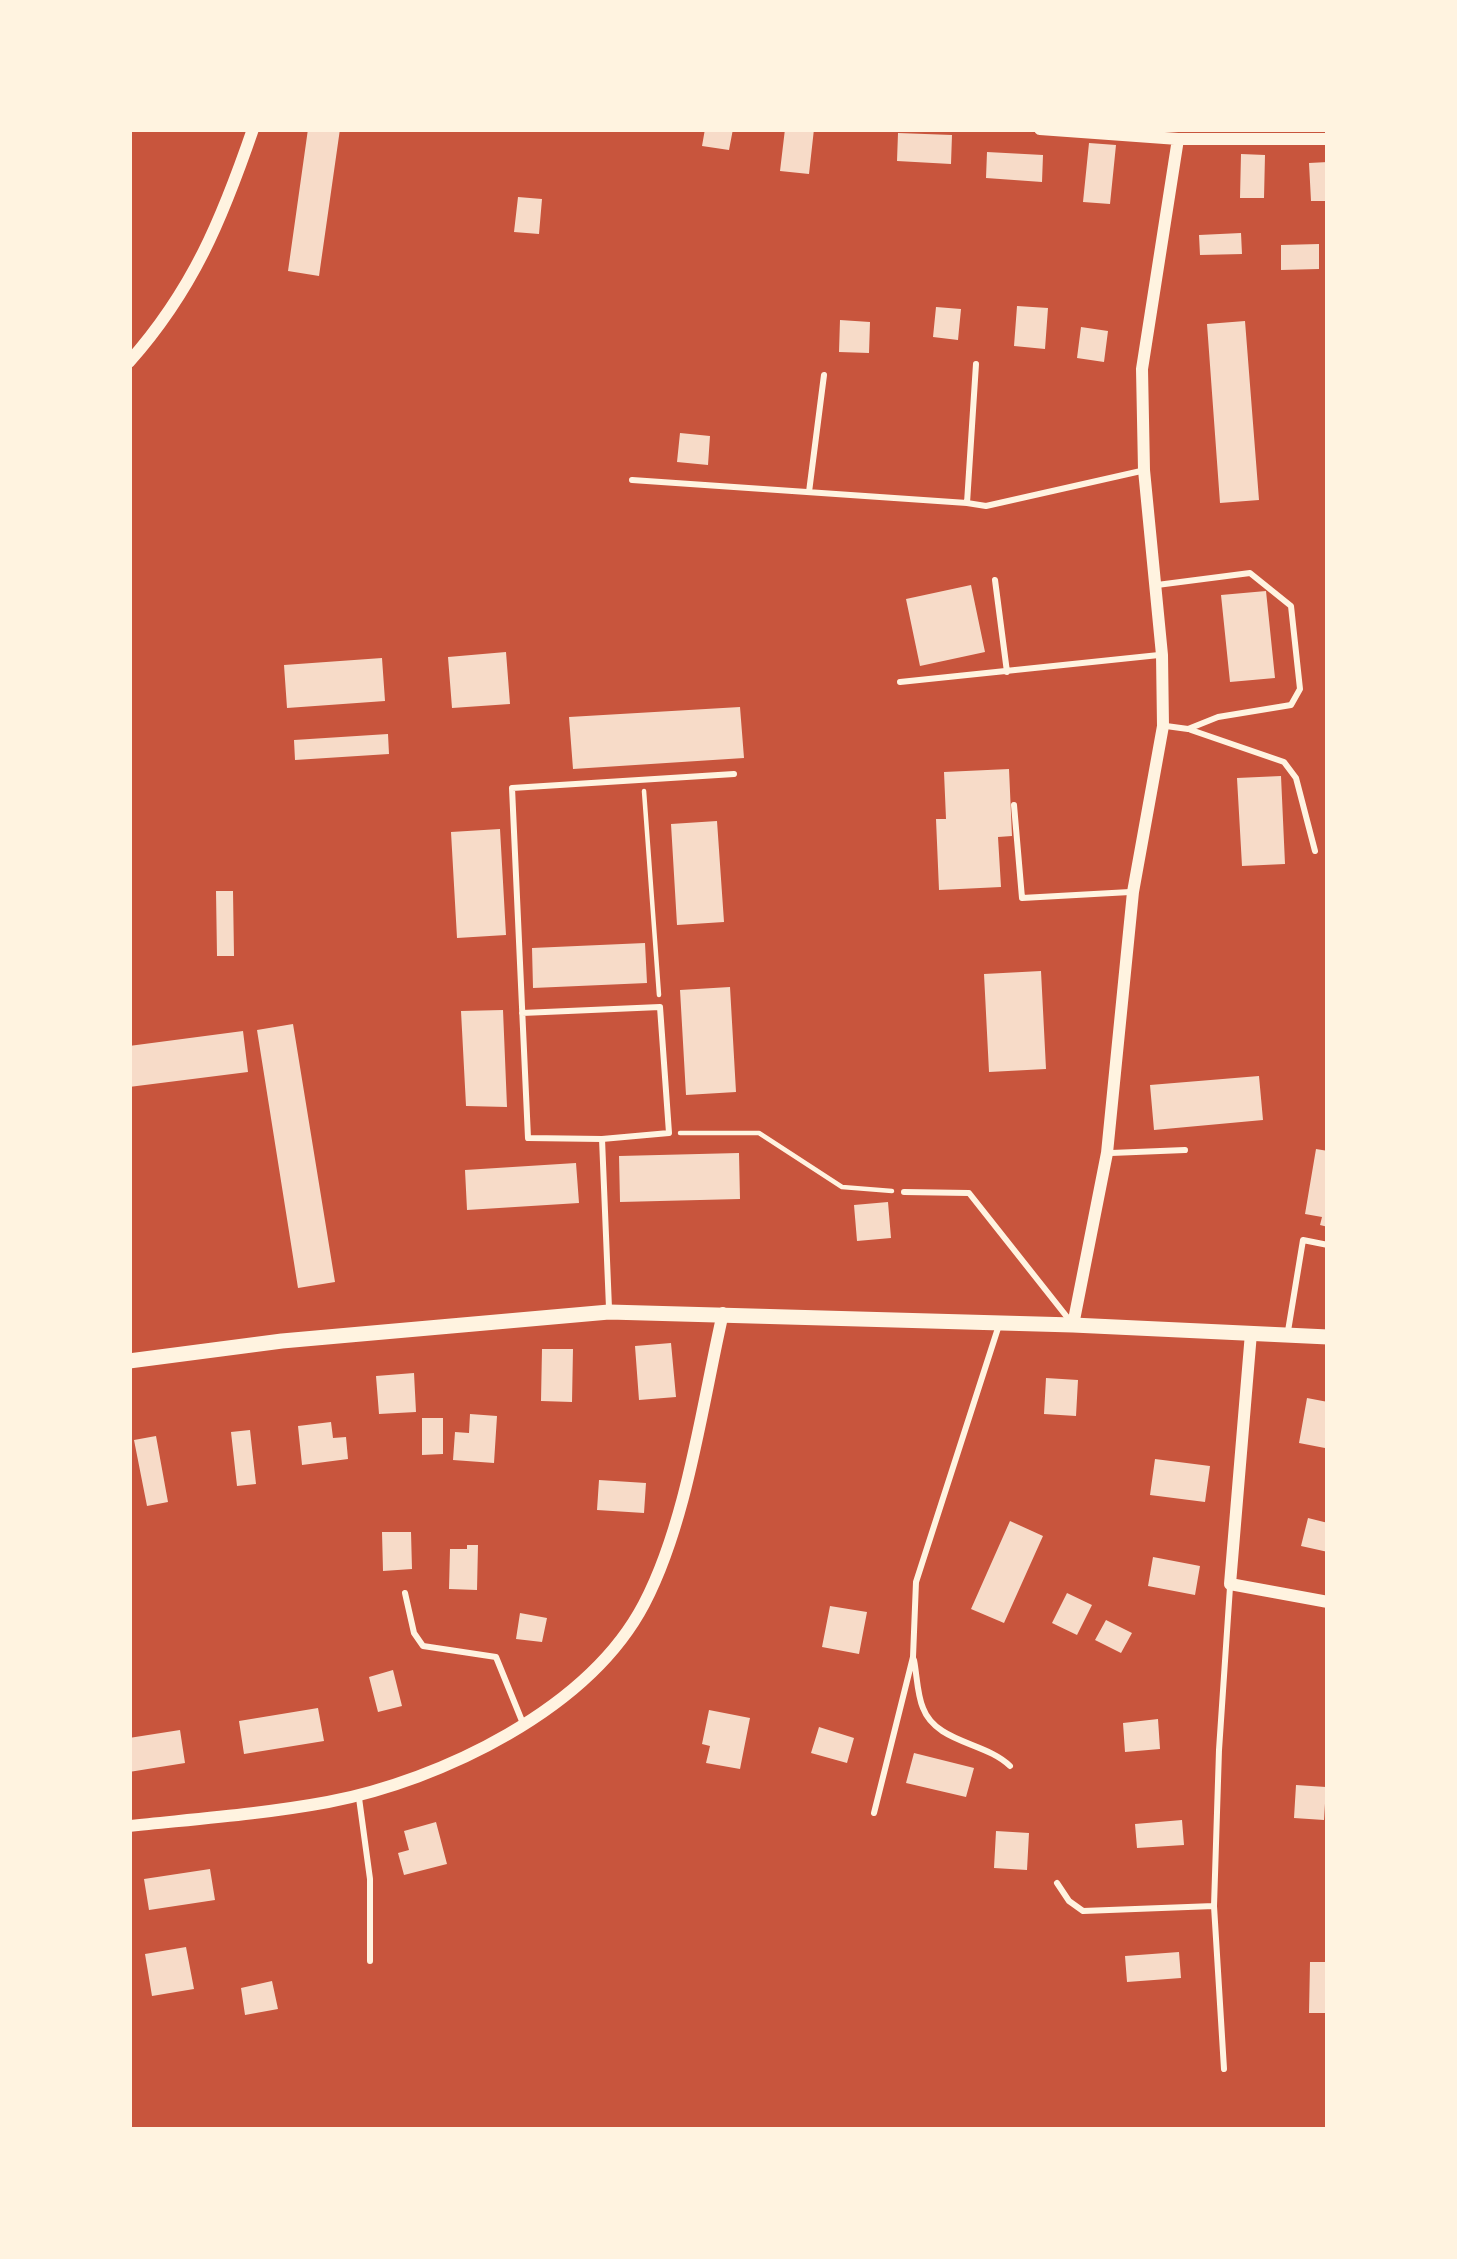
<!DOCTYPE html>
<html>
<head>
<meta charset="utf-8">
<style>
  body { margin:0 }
  #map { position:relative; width:1457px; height:2259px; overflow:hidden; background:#c8553d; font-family:Ubuntu,sans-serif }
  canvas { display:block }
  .frame { position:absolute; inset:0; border:132px solid #fff3e0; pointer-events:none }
</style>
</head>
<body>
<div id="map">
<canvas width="1457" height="2259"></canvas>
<div class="frame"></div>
</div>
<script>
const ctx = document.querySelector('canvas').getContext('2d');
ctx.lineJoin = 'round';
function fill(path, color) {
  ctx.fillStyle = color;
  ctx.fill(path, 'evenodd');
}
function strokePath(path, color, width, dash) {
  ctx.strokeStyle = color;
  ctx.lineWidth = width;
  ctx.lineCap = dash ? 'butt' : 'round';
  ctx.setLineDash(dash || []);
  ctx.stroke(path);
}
const building = new Path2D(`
  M308,129H340L319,276L288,271Z
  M705,129H733L729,150L702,146Z
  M785,129H814L809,174L780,171Z
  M898,133L952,135L951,164L897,161Z
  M1089,143L1116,145L1110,204L1083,202Z
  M987,152L1043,155L1042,182L986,178Z
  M1241,154L1265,155L1264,198H1240Z
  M1328,162V201H1311L1309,163Z
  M518,197L542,199L539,234L514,232Z
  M1241,233L1242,254L1200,255L1199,235Z
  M1319,244V269L1281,270V245Z
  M1017,306L1048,308L1045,349L1014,346Z
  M936,307L961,309L958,340L933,337Z
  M840,320L870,322L869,353L839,352Z
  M1245,321L1259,500L1220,503L1207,324Z
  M1081,327L1108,331L1104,362L1077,358Z
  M680,433L710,436L708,465L677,462Z
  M971,585L985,652L920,666L906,599Z
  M1266,591L1275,678L1230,682L1221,595Z
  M506,652L510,704L452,708L448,657Z
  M382,658L385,701L287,708L284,665Z
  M740,707L744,758L573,769L569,717Z
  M388,734L389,754L295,760L294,740Z
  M1009,769L1012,836L998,837L1001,887L939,890L936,819H946L944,772Z
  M1281,776L1285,864L1242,866L1237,778Z
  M717,821L724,922L677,925L671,824Z
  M500,829L506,935L457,938L451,832Z
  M216,891H233L234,956H217Z
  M645,943L647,983L533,988L532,948Z
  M1041,971L1046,1069L989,1072L984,974Z
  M730,987L736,1092L686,1095L680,990Z
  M503,1010L507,1107L466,1106L461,1011Z
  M293,1024L335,1282L298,1288L257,1030Z
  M243,1031L248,1072L129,1087V1046Z
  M1259,1076L1263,1120L1154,1130L1150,1085Z
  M1316,1149L1328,1151V1227L1320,1225L1322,1217L1305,1214Z
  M739,1153L740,1199L620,1202L619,1156Z
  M576,1163L579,1203L467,1210L465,1170Z
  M888,1202L891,1238L857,1241L854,1205Z
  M671,1343L676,1397L639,1400L635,1346Z
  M542,1349H573L572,1402L541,1401Z
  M414,1373L416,1412L379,1414L376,1376Z
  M1046,1378L1078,1380L1076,1416L1044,1414Z
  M1307,1398L1328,1402L1325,1448L1299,1443Z
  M470,1414L497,1416L494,1463L453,1460L455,1432L469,1433Z
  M422,1418H443V1454L422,1455Z
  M331,1422L333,1438L346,1437L348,1459L302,1465L298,1426Z
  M250,1430L256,1484L237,1486L231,1432Z
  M156,1436L168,1502L147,1506L134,1440Z
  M1155,1459L1210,1466L1205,1502L1150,1495Z
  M599,1480L646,1483L644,1513L597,1510Z
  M1308,1518L1328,1523V1552L1301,1546Z
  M1010,1521L1043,1536L1004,1623L971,1609Z
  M382,1532H411L412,1569L383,1571Z
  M467,1545H478L477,1590L449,1589L450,1549H467Z
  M1153,1557L1200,1566L1195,1595L1148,1586Z
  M1067,1593L1092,1605L1077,1635L1052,1623Z
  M830,1606L867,1612L859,1654L822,1647Z
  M520,1613L547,1618L542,1642L516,1639Z
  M1106,1620L1132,1633L1121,1653L1095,1640Z
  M393,1670L402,1706L378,1712L369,1677Z
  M318,1708L324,1741L244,1754L239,1721Z
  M709,1710L750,1718L740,1769L706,1763L710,1746L702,1744Z
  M1158,1719L1160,1749L1125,1752L1123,1723Z
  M819,1727L854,1738L847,1763L811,1753Z
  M180,1730L185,1763L129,1772V1738Z
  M914,1753L974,1768L966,1797L906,1783Z
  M1296,1785L1326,1787L1324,1820L1294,1818Z
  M1182,1820L1184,1845L1137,1848L1135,1824Z
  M436,1822L447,1864L404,1875L398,1853L409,1850L404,1831Z
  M996,1831L1029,1833L1027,1870L994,1868Z
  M210,1869L215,1900L149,1910L144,1879Z
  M186,1947L194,1989L152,1996L145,1954Z
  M1179,1952L1181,1978L1127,1982L1125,1956Z
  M1310,1962H1328V2013H1309Z
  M272,1981L278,2009L245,2015L241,1988Z`);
const path = new Path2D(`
  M644,791L659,995
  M680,1133H759L842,1187L892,1191`);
const service = new Path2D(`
  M976,364L967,503L986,506L1141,471
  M632,480L967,503
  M809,492L824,375
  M995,580L1007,672
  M1157,585L1250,573L1291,606L1300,689L1291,705L1218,717L1188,729L1166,726
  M900,682L1159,655
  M1191,730L1284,762L1296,778L1315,851
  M1014,805L1022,898L1130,892
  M522,1013L660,1007L669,1133L602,1139
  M1111,1153L1185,1150
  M904,1192L969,1193L1071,1322
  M609,1308L602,1139L528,1138L512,788L734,774
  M1288,1331L1303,1240L1328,1245
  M405,1593L414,1633L423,1646L496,1657L522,1721
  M914,1660C917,1675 917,1694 923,1708C936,1743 986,1742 1010,1766
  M359,1798L370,1879V1961
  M874,1813L913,1657L916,1582L999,1325
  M1057,1883L1069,1901L1083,1911L1214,1906
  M1224,2069L1214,1906L1219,1750L1230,1587`);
const minor = new Path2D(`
  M1040,129L1178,139
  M129,362C193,290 222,219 253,129
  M1073,1325L1107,1153L1133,892L1163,726L1162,655L1144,470L1142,369L1178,139H1328
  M1251,1333L1230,1584L1328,1602
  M129,1826C195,1819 263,1814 328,1802C442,1780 589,1709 644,1604C687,1522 702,1405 723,1313`);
const tertiary = new Path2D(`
  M129,1361L282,1341L609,1312L1073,1325L1328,1337`);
fill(building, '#f7dbc8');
strokePath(path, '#fff3e0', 4.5);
strokePath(service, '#fff3e0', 6);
strokePath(minor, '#fff3e0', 12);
strokePath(tertiary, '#fff3e0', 15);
</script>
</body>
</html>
